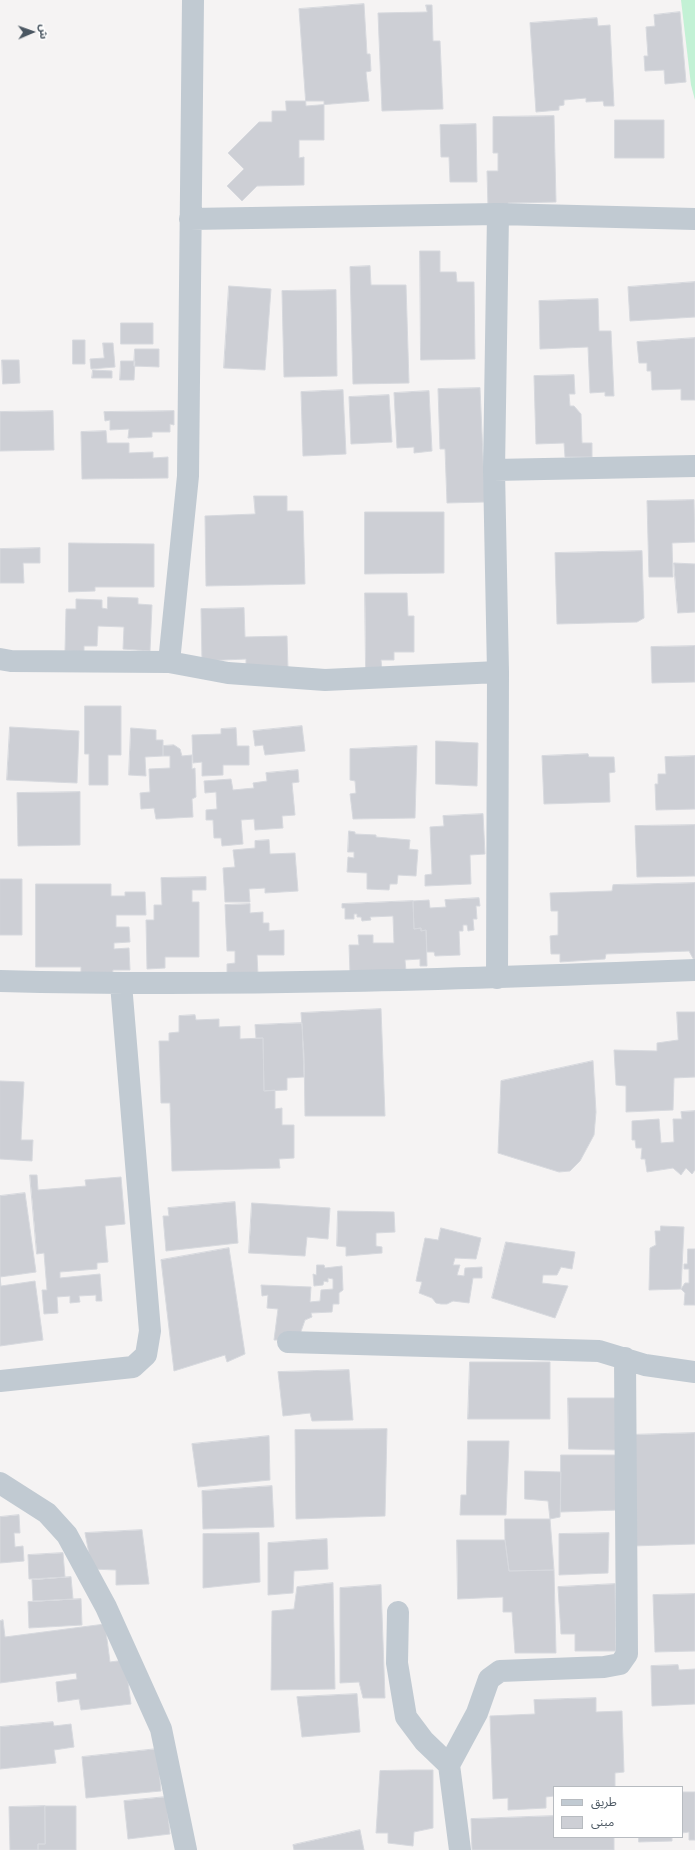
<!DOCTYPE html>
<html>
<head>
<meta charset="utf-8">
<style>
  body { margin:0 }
  #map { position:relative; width:695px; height:1850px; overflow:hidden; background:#f5f3f3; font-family:Inter,"Noto Sans Arabic",sans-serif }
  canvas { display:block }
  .legend { position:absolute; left:553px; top:1786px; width:130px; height:52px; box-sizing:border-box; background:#fff; border:1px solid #b7bbc0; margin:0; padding:5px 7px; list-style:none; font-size:12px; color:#4a5661 }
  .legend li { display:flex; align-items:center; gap:8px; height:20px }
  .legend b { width:20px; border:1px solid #b7bbc0 }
  .north { position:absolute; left:12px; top:12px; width:40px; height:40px; -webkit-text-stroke:3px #fff; paint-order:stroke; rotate:88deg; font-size:11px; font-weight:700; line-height:16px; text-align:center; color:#4a5661 }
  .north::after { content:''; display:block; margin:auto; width:14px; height:18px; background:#4a5661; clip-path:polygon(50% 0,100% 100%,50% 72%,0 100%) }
</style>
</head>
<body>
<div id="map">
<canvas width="695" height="1850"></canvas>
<ul class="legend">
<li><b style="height:5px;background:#c1cad2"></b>طريق</li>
<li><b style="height:11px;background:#cdcfd5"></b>مبنى</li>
</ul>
<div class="north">ش</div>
</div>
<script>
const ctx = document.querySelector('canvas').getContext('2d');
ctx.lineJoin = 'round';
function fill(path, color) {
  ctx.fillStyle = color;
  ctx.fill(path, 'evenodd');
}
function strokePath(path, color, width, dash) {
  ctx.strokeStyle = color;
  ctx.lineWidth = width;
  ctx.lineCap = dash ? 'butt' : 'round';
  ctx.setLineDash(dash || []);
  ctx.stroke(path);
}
const green = new Path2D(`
  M681,0H695V100L691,85Z`);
const building = new Path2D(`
  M364,4L367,54H370L371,71L366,72L369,101L306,106L299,9Z
  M426,5H432L433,41H440L443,109L382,111L378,13L427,12Z
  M680,12L686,82L665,84L664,70L645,71L644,56H648L646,27L655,26L654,15Z
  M597,18L598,26L610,25L614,106H604L603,101L586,102V98L564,100V105L559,106V110L536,112L530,23Z
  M286,101H324V140H299V158L304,157V185L257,186L242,201L227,186L244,169L228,153L259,122H272V111H286Z
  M554,116L556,202L508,203V208H488L487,171H498V153H493V117Z
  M615,120H664V158H615Z
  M476,124L477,182H450L449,157H441L440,125Z
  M420,251H440V272H456L457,282H474L475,359L421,360Z
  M370,266L371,285H406L409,383L353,384L350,267Z
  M695,282V317L630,321L628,287Z
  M229,286L271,289L265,370L224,368Z
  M336,290L337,376L284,377L282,291Z
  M598,299L599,331H611L614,396H605V392L590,393L588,347L540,349L539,301Z
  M121,323H153V344H121Z
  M695,338V400H681V389L652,390L651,371H647V363H639L637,342Z
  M73,340H85V364H73Z
  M103,343H113L115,367L91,369L90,359L104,358Z
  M135,349H159V367L134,366Z
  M2,360H19L20,383L3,384Z
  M121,361H135L134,380H120Z
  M93,370L112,371V378H92Z
  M574,375L575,394H569L570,406H574L581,414L582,443H592V457H565L564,443L536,444L534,376Z
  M480,388L485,502L447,503L445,449H440L438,389Z
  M343,390L346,454L303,456L301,392Z
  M429,391L432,451L414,453V447L397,448L394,393Z
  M389,395L392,442L351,444L349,397Z
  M53,411L54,450L0,451V412Z
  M174,411V425L170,424V432H152V437L128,438L129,429L110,430V420L105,421L104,412Z
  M106,431L107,443H129V453L153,452V458L168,457V478L82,479L81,432Z
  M254,496H287V511H303L305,584L206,586L205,516L255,514Z
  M694,500L695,542L672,543L673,577H649L647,501Z
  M365,512H444V573L365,574Z
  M69,543L154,544V587H95V591L69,592Z
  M40,548V563H23L24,583H0V549Z
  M642,551L644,618L637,622L557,624L555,553Z
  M674,563L695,564V612L678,613Z
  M365,593H407L408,616H414V652H394V660H381L382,670H366Z
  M108,597L138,598V604L152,605L150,651L123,649L124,627L98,626L97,646H84V652L65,651L66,609H76V599L102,600V608L107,609Z
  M244,608L245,637L287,636L288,670L246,671V659L202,661L201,609Z
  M695,646V682L652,683L651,647Z
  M85,706H121V755H108V785H89V754H85Z
  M302,726L305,751L265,755L263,745L255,746L253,731Z
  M10,727L79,731L77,783L7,780Z
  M131,728L156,730V740H163V756L145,757L146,776L129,775Z
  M236,728L237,746H249V765H223V775L202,776V762L193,763L192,735L221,734V729Z
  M436,741L478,743L477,786L436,784Z
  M174,745L180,749L182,756L192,755V769L195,768L196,797L192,799L193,817L156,819L154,808L141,809L140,793L150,792L149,769L170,768V756H163V746Z
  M417,746L415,818L353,819L350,794L356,793L355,781L350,780V749Z
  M588,754L589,757H614L615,772L609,773L610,802L544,804L542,756Z
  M695,756V809L656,810L655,784H658V774H666L665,757Z
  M298,770L299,782L292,783L295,815L282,816L283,828L255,830L254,819L241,820L243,844L222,846L221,838H214L213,820H206V810L217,809L216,792L205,793L204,781L231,779L233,790L254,788L253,783L267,781L266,773Z
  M80,792V845L18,846L17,793Z
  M483,814L485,854L470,855L471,884L425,886V875L432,874L430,827L444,826L443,816Z
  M695,825V876L637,877L635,826Z
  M349,831L355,832V834L376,835V837L410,840L409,849L418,850L416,876L398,875L397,884H390L389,890L367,889V873L347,872L348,857L354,858V852H348Z
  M269,840L270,854L295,853L298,891L265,893V888L249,889L250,902H225L223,868L235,867L233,850L255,848V841Z
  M206,877V890H192V902H199V957H165V968L147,969L146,920H154V905H162L161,878Z
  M0,879H22V935H0Z
  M695,883V962L689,951L606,954L605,959L560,962V954H551L550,936L558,935V911H551L550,893L612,891L613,885Z
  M36,884H111V896H125V892H145L146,915H116V927H129L130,942L114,943V949L129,948L130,970H113L112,977H81V967H36Z
  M479,898L480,906H476L477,919H473L474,930L468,931L467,925H463V931H459L460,955L435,956L434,952H427L426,930L421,931V928L414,929L413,901L429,900L430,908L446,907L445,900Z
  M413,901L414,929L421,928V931L426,930L427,966H420V959L405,960L406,971L350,973L349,945H359L358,935H373V943H394L393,916L370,917L371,920L362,921L361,917H357V914H354V919H345V908H342V904Z
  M250,904V913L263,912V923H269V931L284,930V955H257L258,975H227V964L235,963V951H227L225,905Z
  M381,1009L385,1116H305L304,1054L301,1013Z
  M677,1012H695V1077L674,1078L673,1110L626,1112V1086L616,1085L614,1050L657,1051V1043L678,1040Z
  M195,1015L196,1020L219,1019V1027L240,1026V1039L263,1038L264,1091L275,1090V1109L282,1108V1125H294V1158L279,1159L280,1168L172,1171L170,1103H161L159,1041H169V1033L179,1032V1016Z
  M302,1023L304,1077L287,1078V1090L264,1091L263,1038H256L255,1025Z
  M593,1061L596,1112L594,1135L580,1161L570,1171L559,1172L498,1153L501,1081Z
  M0,1081L24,1082L21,1140H33L32,1161L0,1159Z
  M695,1111V1170L692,1174L686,1168L681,1175L673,1168L647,1172L645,1159H641L642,1148H636L635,1140H632V1121L659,1119L661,1143L674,1142L673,1119H682L681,1112Z
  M30,1175H37L38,1190L86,1186L85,1180L121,1177L125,1224L105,1226L108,1262L97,1263V1269L60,1272V1278L100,1274L102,1301H96V1295L79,1296L80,1302L70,1303V1296L57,1297L58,1313L44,1314L42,1290H47L44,1253L37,1254Z
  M25,1193L36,1272L0,1277L1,1286L35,1281L43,1340L0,1346V1196Z
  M235,1202L238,1243L166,1251L163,1216H169L168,1208Z
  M252,1203L330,1208L328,1239L307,1237L305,1256L249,1253Z
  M338,1211L394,1212L395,1232L376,1233V1246L382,1247V1253L346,1256V1247L337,1246Z
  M661,1226L684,1227L681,1289L649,1290L650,1248L656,1245L655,1231H660Z
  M441,1228L481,1238L476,1259L455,1258L453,1265H460L457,1275L464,1276L465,1268L482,1267V1278H473L469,1303L453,1301L447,1304H441L436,1303L432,1298L419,1293L422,1282L416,1281L425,1238L438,1240Z
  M506,1242L575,1252L572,1269L561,1267L557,1275H543L542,1283L568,1286L555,1318L492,1298Z
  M229,1248L245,1354L227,1362L225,1355L174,1371L161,1260Z
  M688,1249H695V1305H684L685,1293L681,1289L685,1283H689V1269H684V1264H687Z
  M317,1265H324L325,1268L342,1266L343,1290L339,1293V1304H333L332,1312L311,1313L312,1317L305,1320L298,1340H274L278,1309L267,1308L268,1295L262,1296L261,1285L311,1287L310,1302L320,1301L321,1290L333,1289V1279L328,1278V1282L324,1281L323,1285L314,1286L313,1274L316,1275Z
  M470,1362H550V1419H468Z
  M349,1370L353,1420L312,1421L310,1413L283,1416L278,1372Z
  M568,1398H618L619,1450L569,1449Z
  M387,1429L385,1516L296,1519L295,1430Z
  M695,1433V1544L632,1546L628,1435Z
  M269,1436L270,1480L198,1487L192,1444Z
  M468,1441H509L506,1515H460L461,1495H466Z
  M561,1455H618L619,1510L561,1512Z
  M525,1471L561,1472L560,1517L550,1519L548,1501L525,1499Z
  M272,1486L274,1527L203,1529L202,1491Z
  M19,1515L20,1533H14L15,1547L23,1546L24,1561L0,1563V1517Z
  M505,1519H550L554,1570L509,1571L505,1540Z
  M142,1530L149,1584L116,1585V1570L92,1569L85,1533Z
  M259,1533L260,1582L203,1588V1534Z
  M609,1533L608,1573L559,1575V1534Z
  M327,1539L328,1569L294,1571L293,1593L268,1595V1543Z
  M457,1540H505L509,1571L554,1570L556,1653H515L512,1612H503V1597L458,1599Z
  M63,1553L65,1577L29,1579L28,1555Z
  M71,1577L73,1599L33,1601L32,1580Z
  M333,1583L335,1689L271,1690L272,1611L294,1609L297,1587Z
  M615,1584L616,1651H575V1634H561L558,1587Z
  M381,1585L385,1698H363L359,1682L340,1683V1588Z
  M695,1594V1651L655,1652L653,1595Z
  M81,1599L82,1625L29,1628L28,1602Z
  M3,1620L5,1637L105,1624L110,1662L125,1660L131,1704L81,1710L79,1699L58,1702L56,1682L77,1679L76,1673L0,1683V1621Z
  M678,1665L679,1670L695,1669V1704L652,1706L651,1666Z
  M357,1694L360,1732L302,1737L297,1697Z
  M596,1698V1712L622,1711L624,1772L615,1773V1787H554V1796L546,1797V1808L508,1810V1798L493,1799L490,1716L535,1714L534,1700Z
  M53,1722L54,1726L71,1724L74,1747L54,1750L56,1763L0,1769V1727Z
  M157,1749L161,1791L86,1798L82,1757Z
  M412,1770H433V1828L414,1832L413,1846L388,1843V1833H376L380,1771Z
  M682,1792H695V1840H689V1832L682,1833Z
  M166,1797L170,1834L128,1839L124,1801Z
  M45,1806V1844H38V1850H10L9,1807Z
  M45,1806H76V1850H38V1844H45Z
  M554,1816V1837H614V1850H472L471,1819Z
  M360,1830L364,1850H294L293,1845Z
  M639,1837H672V1841L639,1842Z`);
const minor = new Path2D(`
  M190,219L498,214L695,219
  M494,470L695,466
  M0,659L11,661L169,662L228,673L325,680L498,672
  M169,662L188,476L193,0
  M497,978L498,672L494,470L498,214
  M0,981C232,987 464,979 695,970
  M288,1342L599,1351L645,1365L695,1372
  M0,1381L133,1367L146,1355L150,1331L121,984
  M0,1483L47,1513L67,1535L106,1607L161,1729L186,1850
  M398,1612L397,1663L406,1717L424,1741L449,1765
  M460,1850L449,1765L477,1713L489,1679L500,1671L604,1667L620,1664L627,1654L625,1358`);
fill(green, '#c3f1d5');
fill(building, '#cdcfd5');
strokePath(building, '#d7d9de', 1);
strokePath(minor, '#c1cad2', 22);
</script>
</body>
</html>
